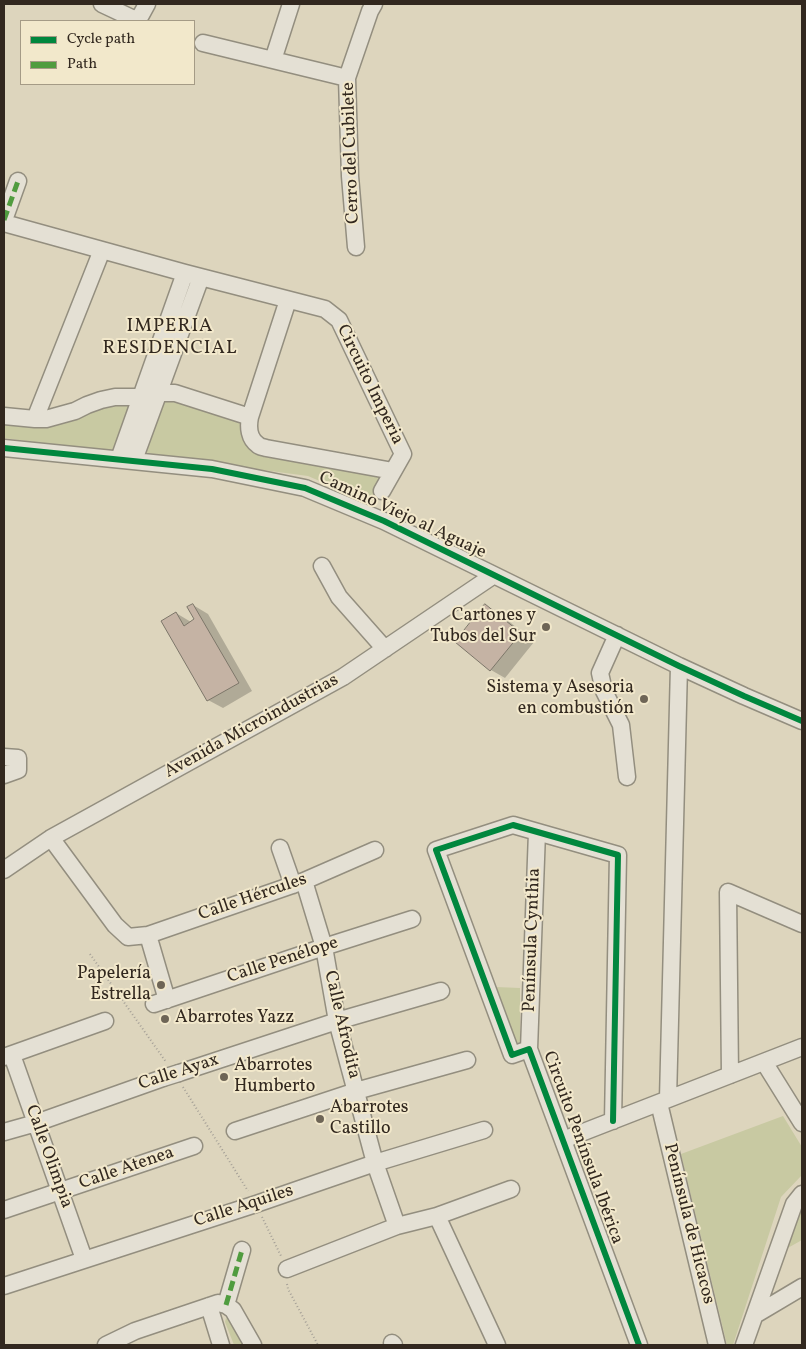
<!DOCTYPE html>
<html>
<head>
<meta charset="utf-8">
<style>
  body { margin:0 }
  #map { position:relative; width:806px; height:1349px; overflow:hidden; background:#ddd5bd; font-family:Vollkorn,serif }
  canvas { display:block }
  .frame { position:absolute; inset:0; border:5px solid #32281f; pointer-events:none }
  .legend { position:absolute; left:20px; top:20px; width:175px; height:65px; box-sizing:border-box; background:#f2e8cb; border:1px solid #a59b86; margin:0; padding:6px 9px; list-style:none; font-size:15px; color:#32281f }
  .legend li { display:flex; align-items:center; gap:10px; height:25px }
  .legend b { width:25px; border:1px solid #a59b86 }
</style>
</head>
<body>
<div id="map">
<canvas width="806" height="1349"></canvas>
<div class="frame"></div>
<ul class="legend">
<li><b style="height:6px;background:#00873e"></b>Cycle path</li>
<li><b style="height:6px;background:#509c3f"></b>Path</li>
</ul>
</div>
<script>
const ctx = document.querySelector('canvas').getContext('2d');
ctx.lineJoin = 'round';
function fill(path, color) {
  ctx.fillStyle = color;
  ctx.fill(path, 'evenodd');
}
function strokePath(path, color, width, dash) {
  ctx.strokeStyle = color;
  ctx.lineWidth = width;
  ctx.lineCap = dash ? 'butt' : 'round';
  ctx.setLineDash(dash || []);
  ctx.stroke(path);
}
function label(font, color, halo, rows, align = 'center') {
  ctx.font = font + ' Vollkorn,serif';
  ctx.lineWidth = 4;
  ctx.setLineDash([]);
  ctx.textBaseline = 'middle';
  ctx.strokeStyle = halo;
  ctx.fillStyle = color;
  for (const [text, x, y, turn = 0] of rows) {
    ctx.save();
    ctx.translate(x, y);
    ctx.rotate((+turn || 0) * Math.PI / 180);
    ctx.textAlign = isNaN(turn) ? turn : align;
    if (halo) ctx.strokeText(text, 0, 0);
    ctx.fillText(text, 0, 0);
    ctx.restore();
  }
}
const green = new Path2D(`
  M163,398L245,421L246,434L389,473L373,504L308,476L142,454Z
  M136,399L115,453L4,438V418Z
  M496,987L520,988V1041L519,1043L516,1042Z
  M783,1116L802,1147V1175L781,1197L733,1345H727L681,1154Z
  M802,1208V1240L786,1249Z
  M226,1318L229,1320L243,1345H234L225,1322Z`);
const shadow = new Path2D(`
  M193,605L208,614L252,691L223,708L208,700L176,613L191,622L196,620Z
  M486,606L500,614L534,642L505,678L491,670Z`);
const building = new Path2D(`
  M193,604L239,683L207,701L161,621L176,612L184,626L194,619L187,607Z
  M485,604L521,633L490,671L455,642Z`);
const path = new Path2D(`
  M90,954L166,1062
  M183,1087L248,1191
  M262,1217L281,1256
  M287,1284L288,1289L318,1345`);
const minor = new Path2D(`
  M102,4L136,20L141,15L147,4
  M203,43L347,78
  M273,60L291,4
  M4,220L18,181
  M4,223L185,273L325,309L339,320L403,454L382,491
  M356,247L350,176L347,78L370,11L374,4
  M4,416L35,419H46L75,411L87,405L101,400L115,397H140L159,393H175L250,417C248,427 249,439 258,445C260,447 263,447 266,448L393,471
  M250,417L288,300
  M35,419L102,250
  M4,448L212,469L305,488L384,521L679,666L744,696L802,721
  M119,459L185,273
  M134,460L201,277
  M322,566L339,597L385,649
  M617,635L600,673L604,691L621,725L627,777
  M4,757L18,758V770L4,775
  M51,838L115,925L128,937L148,935L304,881L375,850
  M280,848L293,885
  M4,870L51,838L343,677L494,575
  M304,881L324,947L337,1021L375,1163L397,1226
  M148,935L167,1000
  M154,1004L324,947L412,919
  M529,1049L537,832
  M12,1055L84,1259
  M4,1057L105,1021
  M764,1062L802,1123
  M179,1073L337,1021L441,991
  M730,1075L728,892L802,924
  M668,1099L679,666
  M659,1103L717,1345
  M613,1121L618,855L513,825L436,850L512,1055L529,1049L639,1345
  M235,1131L356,1091L467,1060
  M4,1132L36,1123L163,1078
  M563,1140L802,1047
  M4,1210L194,1146
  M437,1216L497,1345
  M287,1269L397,1226L437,1216L511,1189
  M4,1286L256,1204L375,1163L484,1130
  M226,1305L242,1250
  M209,1306L221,1345
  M755,1315L802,1287
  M392,1343L394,1345
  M106,1345L135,1331L218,1303L226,1305L233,1310L253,1345
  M744,1345L794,1204L802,1194`);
const minorBridge = new Path2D(`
  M163,1078L179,1073`);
const quiet = new Path2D(`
  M4,220L18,181
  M226,1305L242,1250`);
const cycleway = new Path2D(`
  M4,448L212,469L305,488L384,521L679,666L744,696L802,721
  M613,1121L618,855L513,825L436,850L512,1055L529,1049L639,1345`);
const markers = [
  [546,627,5,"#6e6556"],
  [644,699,5,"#6e6556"],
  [161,985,5,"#6e6556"],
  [165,1019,5,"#6e6556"],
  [224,1077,5,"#6e6556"],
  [320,1119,5,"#6e6556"]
];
const streetNames = [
  ["Cerro del Cubilete",352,153,-92],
  ["Circuito Imperia",369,385,64],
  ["Camino Viejo al Aguaje",402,516,25],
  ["Avenida Microindustrias",252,727,-29],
  ["Calle Hércules",253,898,-19],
  ["Península Cynthia",533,940,-88],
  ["Calle Penélope",283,961,-18],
  ["Calle Afrodita",341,1025,77],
  ["Calle Ayax",179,1073,-18],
  ["Circuito Península Ibérica",582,1148,70],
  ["Calle Olimpia",48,1157,70],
  ["Calle Atenea",127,1169,-19],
  ["Calle Aquiles",244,1207,-18],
  ["Península de Hicacos",688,1224,76]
];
const poiNames = [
  ["Cartones y",536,617],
  ["Tubos del Sur",536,638],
  ["Sistema y Asesoria",634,689],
  ["en combustión",634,710],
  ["Papelería",151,975],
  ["Estrella",151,996],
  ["Abarrotes Yazz",175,1019,"left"],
  ["Abarrotes",234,1067,"left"],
  ["Humberto",234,1088,"left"],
  ["Abarrotes",330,1109,"left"],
  ["Castillo",330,1130,"left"]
];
const neighbourhoodNames = [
  ["IMPERIA",170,328],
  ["RESIDENCIAL",170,350]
];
fill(green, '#c8c9a2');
fill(shadow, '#0003');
fill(building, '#c5b3a4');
strokePath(building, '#7c7669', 1);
strokePath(minor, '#938e7f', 19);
strokePath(path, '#a5a097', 2, [1, 2.5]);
strokePath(minor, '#e4e0d4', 16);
strokePath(minorBridge, '#938e7f', 19, []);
strokePath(minorBridge, '#e4e0d4', 16);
strokePath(quiet, '#509c3f', 5, [10, 5]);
strokePath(cycleway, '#00873e', 6);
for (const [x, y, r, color] of markers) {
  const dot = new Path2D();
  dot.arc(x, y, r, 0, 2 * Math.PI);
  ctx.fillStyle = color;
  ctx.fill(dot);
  strokePath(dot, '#f2e8cb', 2);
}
label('18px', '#32281f', '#f2e8cb', streetNames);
label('18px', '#32281f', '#f2e8cb', poiNames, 'right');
ctx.letterSpacing = '1px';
label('19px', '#32281f', '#f2e8cb', neighbourhoodNames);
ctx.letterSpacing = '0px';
</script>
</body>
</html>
